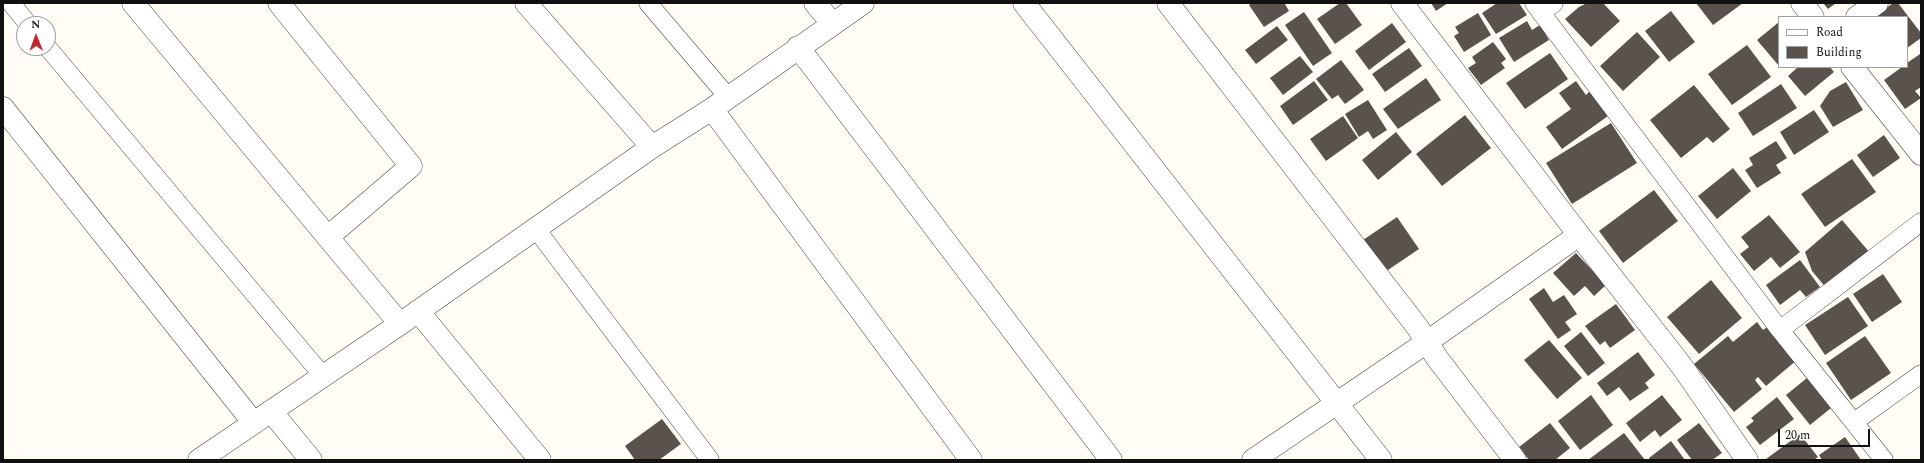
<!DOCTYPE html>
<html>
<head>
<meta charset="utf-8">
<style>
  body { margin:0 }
  #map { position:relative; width:1924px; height:463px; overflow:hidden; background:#fffdf5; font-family:Spectral,serif }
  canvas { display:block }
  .frame { position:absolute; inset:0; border:4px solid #111; pointer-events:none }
  .legend { position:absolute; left:1778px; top:16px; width:130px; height:52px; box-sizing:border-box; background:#fff; border:1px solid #a0a0a0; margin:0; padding:5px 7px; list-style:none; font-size:12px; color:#111 }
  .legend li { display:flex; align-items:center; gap:8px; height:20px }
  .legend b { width:20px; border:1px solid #a0a0a0 }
  .north { position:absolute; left:16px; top:16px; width:40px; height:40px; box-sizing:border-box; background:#fff; border:1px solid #a0a0a0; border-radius:50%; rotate:359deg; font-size:11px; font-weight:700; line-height:16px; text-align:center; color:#111 }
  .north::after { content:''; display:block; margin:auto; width:14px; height:18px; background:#c4262e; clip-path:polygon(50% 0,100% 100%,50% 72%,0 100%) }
  .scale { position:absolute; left:1778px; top:429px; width:92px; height:18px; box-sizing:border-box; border:2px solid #111; border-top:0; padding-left:5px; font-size:12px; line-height:14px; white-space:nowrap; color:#111; -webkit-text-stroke:3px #fff; paint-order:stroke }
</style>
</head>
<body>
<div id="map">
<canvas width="1924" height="463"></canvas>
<div class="frame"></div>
<ul class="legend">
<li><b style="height:5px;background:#fff"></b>Road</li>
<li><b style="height:11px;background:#5a524d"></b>Building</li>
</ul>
<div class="north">N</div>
<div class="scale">20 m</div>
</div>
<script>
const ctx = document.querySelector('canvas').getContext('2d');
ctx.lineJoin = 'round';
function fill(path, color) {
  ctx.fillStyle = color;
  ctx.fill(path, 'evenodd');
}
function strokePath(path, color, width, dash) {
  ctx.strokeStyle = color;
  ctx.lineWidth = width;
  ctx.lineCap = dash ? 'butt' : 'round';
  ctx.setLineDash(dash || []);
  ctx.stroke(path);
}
const building = new Path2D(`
  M1252,3H1288L1285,4L1289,11L1264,27L1249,5Z
  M1340,3H1346L1362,25L1335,44L1317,19Z
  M1431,3H1448L1436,11Z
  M1497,3H1519L1527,15L1496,34L1482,13Z
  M1587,3H1603L1620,21L1591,47L1565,19L1579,7Z
  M1696,3H1743L1713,25Z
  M1823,3H1836L1828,9Z
  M1893,3H1898L1921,33V38L1907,48V17H1874Z
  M1671,11L1695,42L1669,62L1645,31Z
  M1304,12L1332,53L1313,66L1285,25Z
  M1478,13L1491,35L1464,52L1454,36L1459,33L1455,27Z
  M1527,21L1532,30L1540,25L1549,40L1514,62L1499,38Z
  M1779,22V66L1757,40Z
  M1392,23L1406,42L1369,70L1355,51Z
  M1277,26L1288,40L1256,64L1245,50Z
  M1637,32L1660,57L1623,91L1600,66Z
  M1493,42L1506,59L1501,63L1505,68L1481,85L1468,68L1476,63L1472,57Z
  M1747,45L1771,77L1732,105L1708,74Z
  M1409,48L1422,66L1385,92L1372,74Z
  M1550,53L1568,79L1525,109L1506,83Z
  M1920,54L1921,87L1915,91L1921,98L1905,109L1884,80L1902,67H1907V63Z
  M1300,56L1313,72L1283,95L1270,78Z
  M1341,60L1364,90L1345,104L1338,95L1332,99L1316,79Z
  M1798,67H1830L1834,72L1805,96L1788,76Z
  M1426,78L1441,100L1398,129L1383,109Z
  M1314,81L1328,100L1293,125L1280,106Z
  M1576,81L1586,95L1590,91L1608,116L1562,149L1546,127L1571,109L1559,93Z
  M1846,82L1863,110L1833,127L1820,106L1830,91Z
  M1781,84L1797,108L1753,136L1738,113Z
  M1694,85L1730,129L1713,143L1707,137L1681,158L1650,120Z
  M1368,100L1387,130L1373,139L1368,131L1359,137L1345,114Z
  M1814,110L1829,132L1794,155L1780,132Z
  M1465,115L1491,148L1442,186L1416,154Z
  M1343,116L1358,138L1326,161L1310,139Z
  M1611,123L1637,163L1572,204L1546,163Z
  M1396,132L1412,152L1378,180L1362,160Z
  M1884,135L1900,158L1873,177L1857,155Z
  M1776,141L1787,158L1776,165L1781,173L1757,188L1745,170L1753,165L1749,158Z
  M1852,159L1876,192L1825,227L1801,194Z
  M1733,168L1751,191L1717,219L1698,196Z
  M1654,190L1678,221L1623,263L1599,231Z
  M1769,215L1800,252L1780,268L1771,257L1754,271L1740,254L1749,247L1741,237Z
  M1397,217L1419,249L1385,272L1363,240Z
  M1842,220L1870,253L1827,289L1812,271L1805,252Z
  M1576,253L1606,285L1594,296L1585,286L1574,296L1553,273Z
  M1800,260L1820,287L1806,297L1800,290L1780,305L1766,285Z
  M1883,274L1902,302L1872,322L1853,294Z
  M1711,280L1742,318L1699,354L1667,317Z
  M1544,288L1553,302L1564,295L1577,314L1565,322L1571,330L1558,339L1529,299Z
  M1848,297L1868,326L1825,355L1805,325Z
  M1616,304L1635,330L1610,348L1605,341L1600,345L1585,326Z
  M1757,322L1763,330L1769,326L1797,360L1766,386L1758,377L1755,380L1762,389L1734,412L1694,364L1728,336L1733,342Z
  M1581,332L1605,363L1588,376L1564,346Z
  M1865,336L1891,373L1851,400L1826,363Z
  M1549,340L1582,378L1557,399L1524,360Z
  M1638,352L1655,375L1645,383L1649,388L1630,401L1619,387L1607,396L1597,383Z
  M1807,378L1831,408L1810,425L1786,395Z
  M1591,395L1613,425L1580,450L1558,421Z
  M1662,395L1682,420L1660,437L1655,430L1640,442L1626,423Z
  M1777,397L1794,419L1760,445L1746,427L1754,421L1751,418Z
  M662,419L681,444L659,460H635L625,446Z
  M1550,423L1570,448L1555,460H1529L1519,447Z
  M1699,423L1722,453L1712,460H1692L1677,440Z
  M1624,433L1645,460H1588Z
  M1800,434L1818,457L1814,460H1767L1766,459Z
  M1845,437L1861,460H1822L1819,455Z
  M1671,441L1685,460H1650L1649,458Z`);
const service = new Path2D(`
  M11,3L28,24
  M648,3L728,97
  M1534,3L1780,330L1884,460
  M1541,13L1554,3
  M48,48L323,376
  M536,229L710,460
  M1780,330L1921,222
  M1854,422L1921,374`);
const minor = new Path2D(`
  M133,3L400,324
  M279,3L411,166L328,237
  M526,3L652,147
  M815,3L833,24
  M1024,3L1381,460
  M1168,3L1418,328L1437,358L1515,460
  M1402,3L1579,235L1681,365L1747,460
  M1802,3L1813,17
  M1857,17L1877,3
  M798,47L1111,460
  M1852,67L1921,154
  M3,108L253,422
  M712,109L971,460
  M418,311L540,460
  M271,411L311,460
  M199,460L400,324L652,147L712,109L863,3
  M1253,460L1427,342L1579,235`);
fill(building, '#5a524d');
strokePath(service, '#444', 19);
strokePath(minor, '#444', 23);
strokePath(service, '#fff', 18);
strokePath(minor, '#fff', 22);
</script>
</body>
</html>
